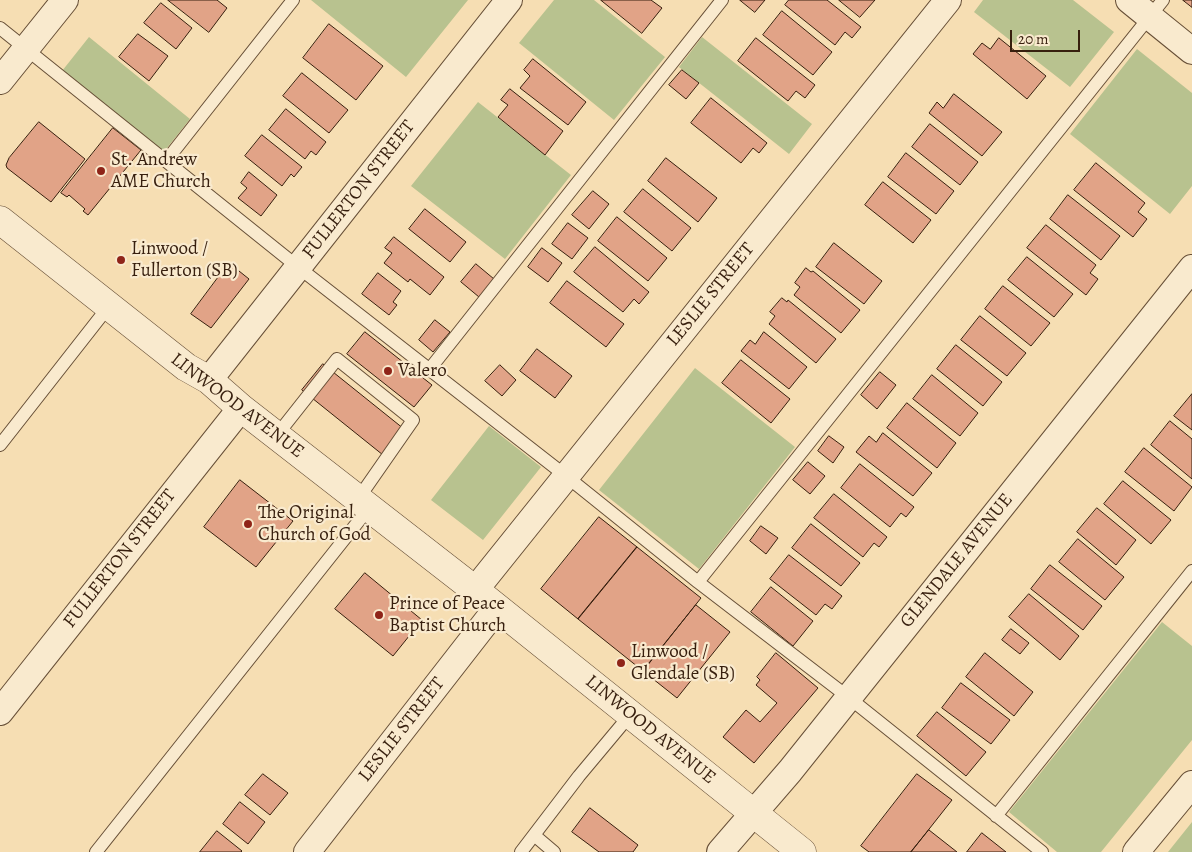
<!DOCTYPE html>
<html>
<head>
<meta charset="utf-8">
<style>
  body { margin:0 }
  #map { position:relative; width:1192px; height:852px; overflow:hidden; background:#f6deb3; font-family:Alegreya,serif }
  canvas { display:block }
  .scale { position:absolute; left:1010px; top:30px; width:70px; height:22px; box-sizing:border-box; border:2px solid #371f0e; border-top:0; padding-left:6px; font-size:15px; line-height:18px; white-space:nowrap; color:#371f0e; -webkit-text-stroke:4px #f9eace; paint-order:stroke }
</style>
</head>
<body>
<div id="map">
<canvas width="1192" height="852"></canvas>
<div class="scale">20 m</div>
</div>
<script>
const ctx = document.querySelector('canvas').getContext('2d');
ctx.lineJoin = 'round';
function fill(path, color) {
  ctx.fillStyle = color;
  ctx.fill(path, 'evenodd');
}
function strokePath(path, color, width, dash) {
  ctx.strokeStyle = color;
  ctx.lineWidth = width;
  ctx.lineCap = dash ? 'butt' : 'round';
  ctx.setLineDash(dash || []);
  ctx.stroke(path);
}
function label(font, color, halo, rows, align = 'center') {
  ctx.font = font + ' Alegreya,serif';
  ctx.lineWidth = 4.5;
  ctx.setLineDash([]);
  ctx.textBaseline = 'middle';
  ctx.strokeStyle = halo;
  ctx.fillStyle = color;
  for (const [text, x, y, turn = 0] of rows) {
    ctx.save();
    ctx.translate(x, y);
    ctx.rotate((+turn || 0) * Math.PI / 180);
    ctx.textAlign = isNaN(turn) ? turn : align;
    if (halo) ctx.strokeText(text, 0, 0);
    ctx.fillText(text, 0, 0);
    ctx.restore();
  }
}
const green = new Path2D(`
  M311,0H468L406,77Z
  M554,0H594L665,57L614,120L519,43Z
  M983,0H1073L1114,32L1070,87L974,12Z
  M89,37L190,119L163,153L62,71Z
  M702,37L812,124L789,154L679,67Z
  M1137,49L1192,93V186L1170,214L1070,134Z
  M478,102L571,175L505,259L411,186Z
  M695,368L795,447L699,569L599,490Z
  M489,426L541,467L483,540L431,500Z
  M1162,622L1192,646V740L1101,852H1057L1009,812Z
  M1192,822V852H1168Z`);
const building = new Path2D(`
  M168,0H217L227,8L209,32Z
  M601,0H651L662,8L642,33Z
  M740,0H765L755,12Z
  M789,0H827L861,27L852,38L845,32L835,45L785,5Z
  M839,0H875L860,17Z
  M1183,0H1192V7Z
  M161,3L192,28L176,49L144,23Z
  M782,11L832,52L813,75L763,35Z
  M329,24L383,66L356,100L303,58Z
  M138,34L168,56L149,81L119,57Z
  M756,38L815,85L805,98L796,91L788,101L738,61Z
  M999,38L1046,76L1027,99L973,54L982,43L990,49Z
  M533,59L586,102L568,125L520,88L530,76L524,70Z
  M682,70L699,83L686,99L669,85Z
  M302,73L348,110L329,133L283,96Z
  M510,89L563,131L545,155L498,117L508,105L501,100Z
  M954,94L1002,132L982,156L929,113L937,102L943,108Z
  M711,98L767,143L759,153L753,148L741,163L691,123Z
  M286,109L326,142L316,155L311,151L305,159L269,130Z
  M39,122L85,159L51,202L7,168L6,165L9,158Z
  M930,124L978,162L960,185L912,147Z
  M113,128L141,150L88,215L83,211L85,209L69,195L67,197L61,193Z
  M262,135L302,167L294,177L291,174L282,186L245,156Z
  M906,153L954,191L936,214L888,177Z
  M666,158L717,198L698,222L648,181Z
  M1096,163L1145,203L1138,212L1147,219L1133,237L1074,190Z
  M249,172L277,195L261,216L238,198L247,188L241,183Z
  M883,182L931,220L913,243L865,205Z
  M643,189L691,228L672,251L624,212Z
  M593,191L609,204L589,229L572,215Z
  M1068,195L1120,236L1101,260L1050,219Z
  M425,209L466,242L450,262L409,229Z
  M617,217L667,258L648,281L598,241Z
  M568,223L588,238L572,259L552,244Z
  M1046,225L1096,265L1090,273L1098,279L1086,295L1027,248Z
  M394,237L444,277L430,295L410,279L408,282L384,263L392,253L385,248Z
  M834,243L882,281L864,304L816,267Z
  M595,247L649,292L639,304L634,299L623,312L574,272Z
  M542,248L562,263L548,282L528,267Z
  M1027,257L1073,294L1054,317L1008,280Z
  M229,263L249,279L211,328L191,314Z
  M476,264L494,279L479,297L461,282Z
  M806,268L811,272L813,271L860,310L841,333L794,295L800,287L795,283Z
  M378,273L401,291L393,302L397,305L389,315L362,294Z
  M567,281L624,324L606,347L550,303Z
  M1003,286L1050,323L1031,346L985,309Z
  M782,298L787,302L788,300L836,339L816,363L769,324L775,316L770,312Z
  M980,316L1026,353L1007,376L961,340Z
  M435,320L450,332L433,352L419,340Z
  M365,332L432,385L414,407L347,354Z
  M764,332L807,367L789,389L741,351L750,340L755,344Z
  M956,345L1002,382L983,406L937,369Z
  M537,349L572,376L555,398L520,371Z
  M741,360L790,399L771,423L722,383Z
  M323,364L409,433L388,459L302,390Z
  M500,365L516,380L502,396L485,381Z
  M880,372L896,385L877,409L861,395Z
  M932,375L978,413L960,436L913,399Z
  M1192,394V430L1174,416Z
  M907,403L956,443L937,468L887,428Z
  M1170,421L1192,439V479L1151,445Z
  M883,433L932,473L913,496L856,452L869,436L876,442Z
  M829,436L844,447L833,463L818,451Z
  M1144,448L1192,487L1174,511L1125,472Z
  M808,462L825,476L810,494L793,480Z
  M860,464L914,507L906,517L901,513L890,527L841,488Z
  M240,480L293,521L256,567L204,527Z
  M1123,481L1171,520L1151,544L1104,504Z
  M834,494L887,537L879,547L874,543L863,557L814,518Z
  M1097,508L1136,540L1116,565L1077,532Z
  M599,517L637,547L578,619L541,589Z
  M811,524L860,563L841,586L792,548Z
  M761,526L778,538L766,554L750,541Z
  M1078,539L1124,577L1105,600L1059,562Z
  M637,547L701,598L643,671L578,619Z
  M789,555L842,596L832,609L825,604L816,615L770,579Z
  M1050,565L1102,606L1083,630L1031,589Z
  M365,573L422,620L393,656L335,609Z
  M771,587L813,621L793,646L751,612Z
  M1029,594L1079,636L1060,660L1009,617Z
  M696,605L730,632L677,698L643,671Z
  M1011,629L1029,643L1020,654L1002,640Z
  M776,653L818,688L754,763L723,737L746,710L760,722L777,703L756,685L760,680L757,677Z
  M985,653L1033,692L1014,716L966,677Z
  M961,683L1010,720L991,744L942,708Z
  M937,712L986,752L966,776L917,736Z
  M263,774L288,793L270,815L245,795Z
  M917,774L952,800L911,852H869L861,846Z
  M240,802L265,822L248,844L223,824Z
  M590,808L638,845L633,852H599L572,832Z
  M929,830L957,852H911Z
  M217,831L242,851L241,852H200Z
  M982,833L1006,852H967Z`);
const service = new Path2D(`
  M0,28L298,267L566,476L698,582L848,697L1042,852
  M166,161L293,0
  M429,370L722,0
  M277,435L337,359L413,420L358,499
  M0,445L109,306
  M698,582L1163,0
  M996,816L1192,571
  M534,835L554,852
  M96,852L369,508
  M521,852L579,776L630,715`);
const minor = new Path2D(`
  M1129,0L1192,51
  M0,81L65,0
  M209,380L509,0
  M475,590L948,0
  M0,712L241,408
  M307,852L497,608
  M720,852L790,771L1192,268
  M1136,852L1192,784`);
const tertiary = new Path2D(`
  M0,220L186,367L209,380L241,408L475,590L802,852`);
const markers = [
  [101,171,5,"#8f2418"],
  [121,260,5,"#8f2418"],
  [388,371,5,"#8f2418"],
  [248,524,5,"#8f2418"],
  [379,615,5,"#8f2418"],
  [621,663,5,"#8f2418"]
];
const poiNames = [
  ["St. Andrew",111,160],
  ["AME Church",111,182],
  ["Linwood /",131,249],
  ["Fullerton (SB)",131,271],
  ["Valero",398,371],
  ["The Original",258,513],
  ["Church of God",258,535],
  ["Prince of Peace",389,604],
  ["Baptist Church",389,626],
  ["Linwood /",631,652],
  ["Glendale (SB)",631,674]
];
const streetNames = [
  ["FULLERTON STREET",359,190,-52],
  ["LESLIE STREET",711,295,-51],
  ["LINWOOD AVENUE",237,406,37],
  ["FULLERTON STREET",120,559,-52],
  ["GLENDALE AVENUE",957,561,-51],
  ["LESLIE STREET",402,730,-52],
  ["LINWOOD AVENUE",650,730,39]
];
fill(green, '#b8c28f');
fill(building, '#e1a387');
strokePath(building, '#371f0e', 1);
strokePath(service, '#674f37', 14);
strokePath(minor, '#674f37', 28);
strokePath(tertiary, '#674f37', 29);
strokePath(service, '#f9eace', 12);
strokePath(minor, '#f9eace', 26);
strokePath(tertiary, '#f9eace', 28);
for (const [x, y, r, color] of markers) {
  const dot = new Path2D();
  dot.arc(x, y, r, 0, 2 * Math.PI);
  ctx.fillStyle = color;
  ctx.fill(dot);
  strokePath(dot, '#f9eace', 2);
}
label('19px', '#371f0e', '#f9eace', poiNames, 'left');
label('19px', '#371f0e', '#f9eace', streetNames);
</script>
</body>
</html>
